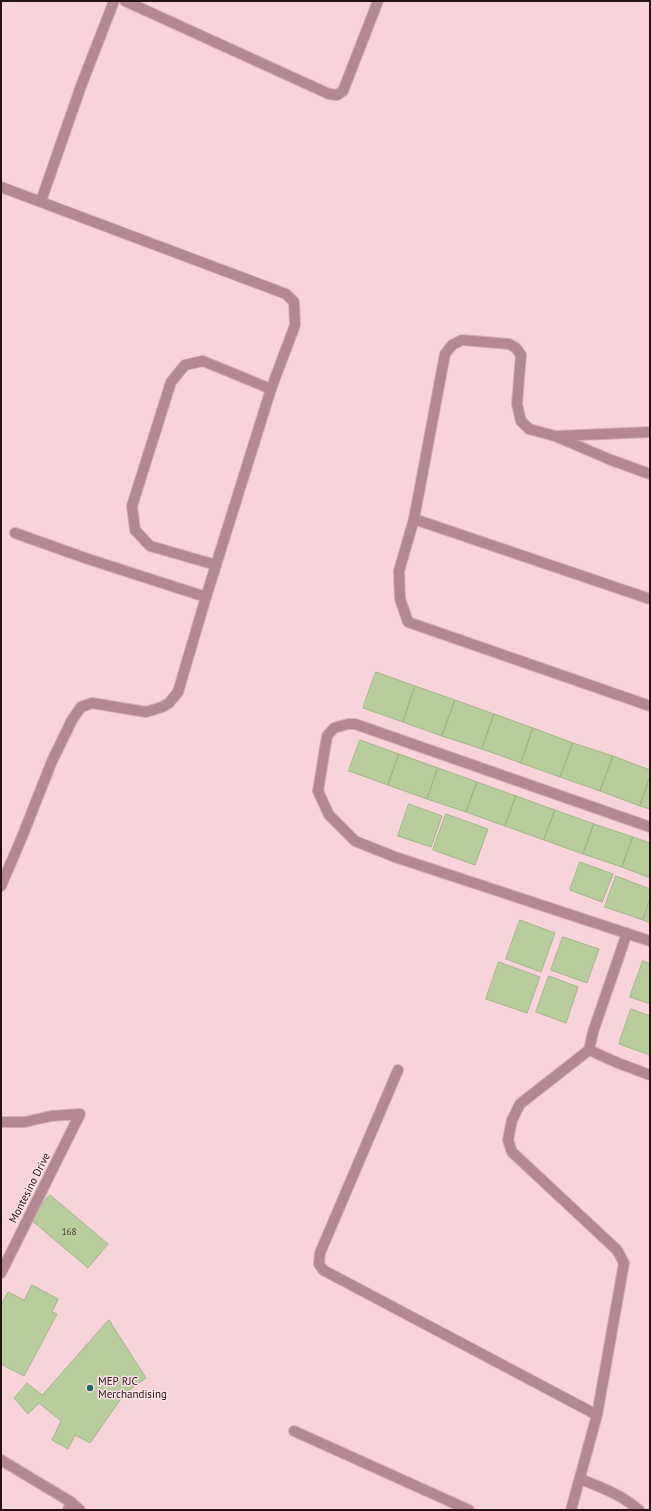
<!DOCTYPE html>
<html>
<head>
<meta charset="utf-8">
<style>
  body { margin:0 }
  #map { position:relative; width:651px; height:1511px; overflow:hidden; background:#f8d3d9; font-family:"PT Sans",sans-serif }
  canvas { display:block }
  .frame { position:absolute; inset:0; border:2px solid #261115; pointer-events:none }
</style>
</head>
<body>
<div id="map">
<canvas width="651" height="1511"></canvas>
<div class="frame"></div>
</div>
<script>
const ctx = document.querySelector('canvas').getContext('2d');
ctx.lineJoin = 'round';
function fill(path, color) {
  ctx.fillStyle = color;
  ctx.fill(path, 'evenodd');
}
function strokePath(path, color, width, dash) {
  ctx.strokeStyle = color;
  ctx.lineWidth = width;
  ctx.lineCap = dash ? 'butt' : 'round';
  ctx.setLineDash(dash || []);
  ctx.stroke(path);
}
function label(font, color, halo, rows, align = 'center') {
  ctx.font = font + ' "PT Sans",sans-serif';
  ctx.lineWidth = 3;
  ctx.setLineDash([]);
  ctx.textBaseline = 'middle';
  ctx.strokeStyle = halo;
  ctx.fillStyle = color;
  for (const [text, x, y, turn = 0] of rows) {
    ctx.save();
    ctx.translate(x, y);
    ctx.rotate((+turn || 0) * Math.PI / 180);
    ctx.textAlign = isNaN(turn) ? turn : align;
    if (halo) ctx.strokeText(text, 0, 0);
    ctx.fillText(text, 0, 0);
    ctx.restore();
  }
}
const building = new Path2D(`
  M376,672L415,686L403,722L363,708Z
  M415,686L455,700L442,736L403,722Z
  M455,700L494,714L482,749L442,736Z
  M494,714L533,728L521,763L482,749Z
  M533,728L573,743L560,777L521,763Z
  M360,740L399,754L388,785L349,771Z
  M573,743L613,756L600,791L560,777Z
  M399,754L438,768L427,799L388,785Z
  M613,756L650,770V776L640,806L600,791Z
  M438,768L477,782L466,812L427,799Z
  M650,776V809L640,806Z
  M477,782L516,796L505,826L466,812Z
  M516,796L555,810L544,840L505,826Z
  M409,804L442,816L431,847L398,836Z
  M555,810L594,824L583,854L544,840Z
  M446,814L488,829L475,865L433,850Z
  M594,824L633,837L622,867L583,854Z
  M633,837L650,843V878L622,867Z
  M580,862L613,874L602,902L570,890Z
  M616,876L650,889V899L643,920L605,907Z
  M650,899V923L643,920Z
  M520,920L555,933L541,972L506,959Z
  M563,937L599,949L587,983L551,970Z
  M643,961L650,964V1004L630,997Z
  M499,962L540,977L527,1013L486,999Z
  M549,976L578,987L566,1023L536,1012Z
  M631,1009L650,1016V1055L619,1044Z
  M50,1195L108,1244L88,1268L30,1219Z
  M32,1285L58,1299L52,1312L57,1314L24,1376L1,1364V1305L8,1292L24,1300Z
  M109,1320L146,1378L125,1393L90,1443L75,1435L68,1449L52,1440L61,1421L39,1403L28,1414L14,1398L27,1383L42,1395Z`);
const service = new Path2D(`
  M216,565L150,546L135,530L132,506L171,382L185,365L203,361L271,389`);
const minor = new Path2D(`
  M125,1L329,94L337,95L343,91L378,1
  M1,187L286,294L294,302L295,325L271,389L206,597L178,692L169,703L162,707L146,712L92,703L81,707L72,720L52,761L22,837L1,886
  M41,201L81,86L114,1
  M558,436L650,432
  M650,474L611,460L555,436L529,429L521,421L517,404L521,355L516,348L509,344L462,340L452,345L445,354L414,519L399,571L400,599L408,622L650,706
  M414,519L650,599
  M15,533L88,559L206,597
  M650,827L355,724H348L334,728L327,736L318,791L329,815L355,841L395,857L650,941
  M627,933L593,1032L589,1050L618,1063L650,1075
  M398,1070L320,1253L319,1264L323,1270L597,1415
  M1,1122H25L51,1116L80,1114L1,1273
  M294,1431L469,1510
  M580,1479C601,1487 622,1495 639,1510
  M68,1510L71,1502
  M571,1510L597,1415L624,1263L617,1250L512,1152L508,1140L512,1120L520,1104L589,1050`);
const tertiary = new Path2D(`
  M1,1460L71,1502L80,1510`);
const markers = [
  [90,1388,4,"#1f6a63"]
];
const numberNames = [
  ["168",69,1232]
];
const streetNames = [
  ["Montesino Drive",30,1188,-63]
];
const poiNames = [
  ["MEP RJC",98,1382],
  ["Merchandising",98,1395]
];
fill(building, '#b8cd9b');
strokePath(building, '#a2b685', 1);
strokePath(service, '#d2b0b6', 12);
strokePath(minor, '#d2b0b6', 12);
strokePath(tertiary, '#d2b0b6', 12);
strokePath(service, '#b38890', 10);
strokePath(minor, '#b38890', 10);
strokePath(tertiary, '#b38890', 10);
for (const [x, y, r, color] of markers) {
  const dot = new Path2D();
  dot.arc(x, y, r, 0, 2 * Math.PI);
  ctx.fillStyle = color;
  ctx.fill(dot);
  strokePath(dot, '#fde3e8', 1.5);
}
label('9px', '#4a4036', null, numberNames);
label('11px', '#261115', '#fde3e8', streetNames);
label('11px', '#261115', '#fde3e8', poiNames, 'left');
</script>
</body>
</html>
